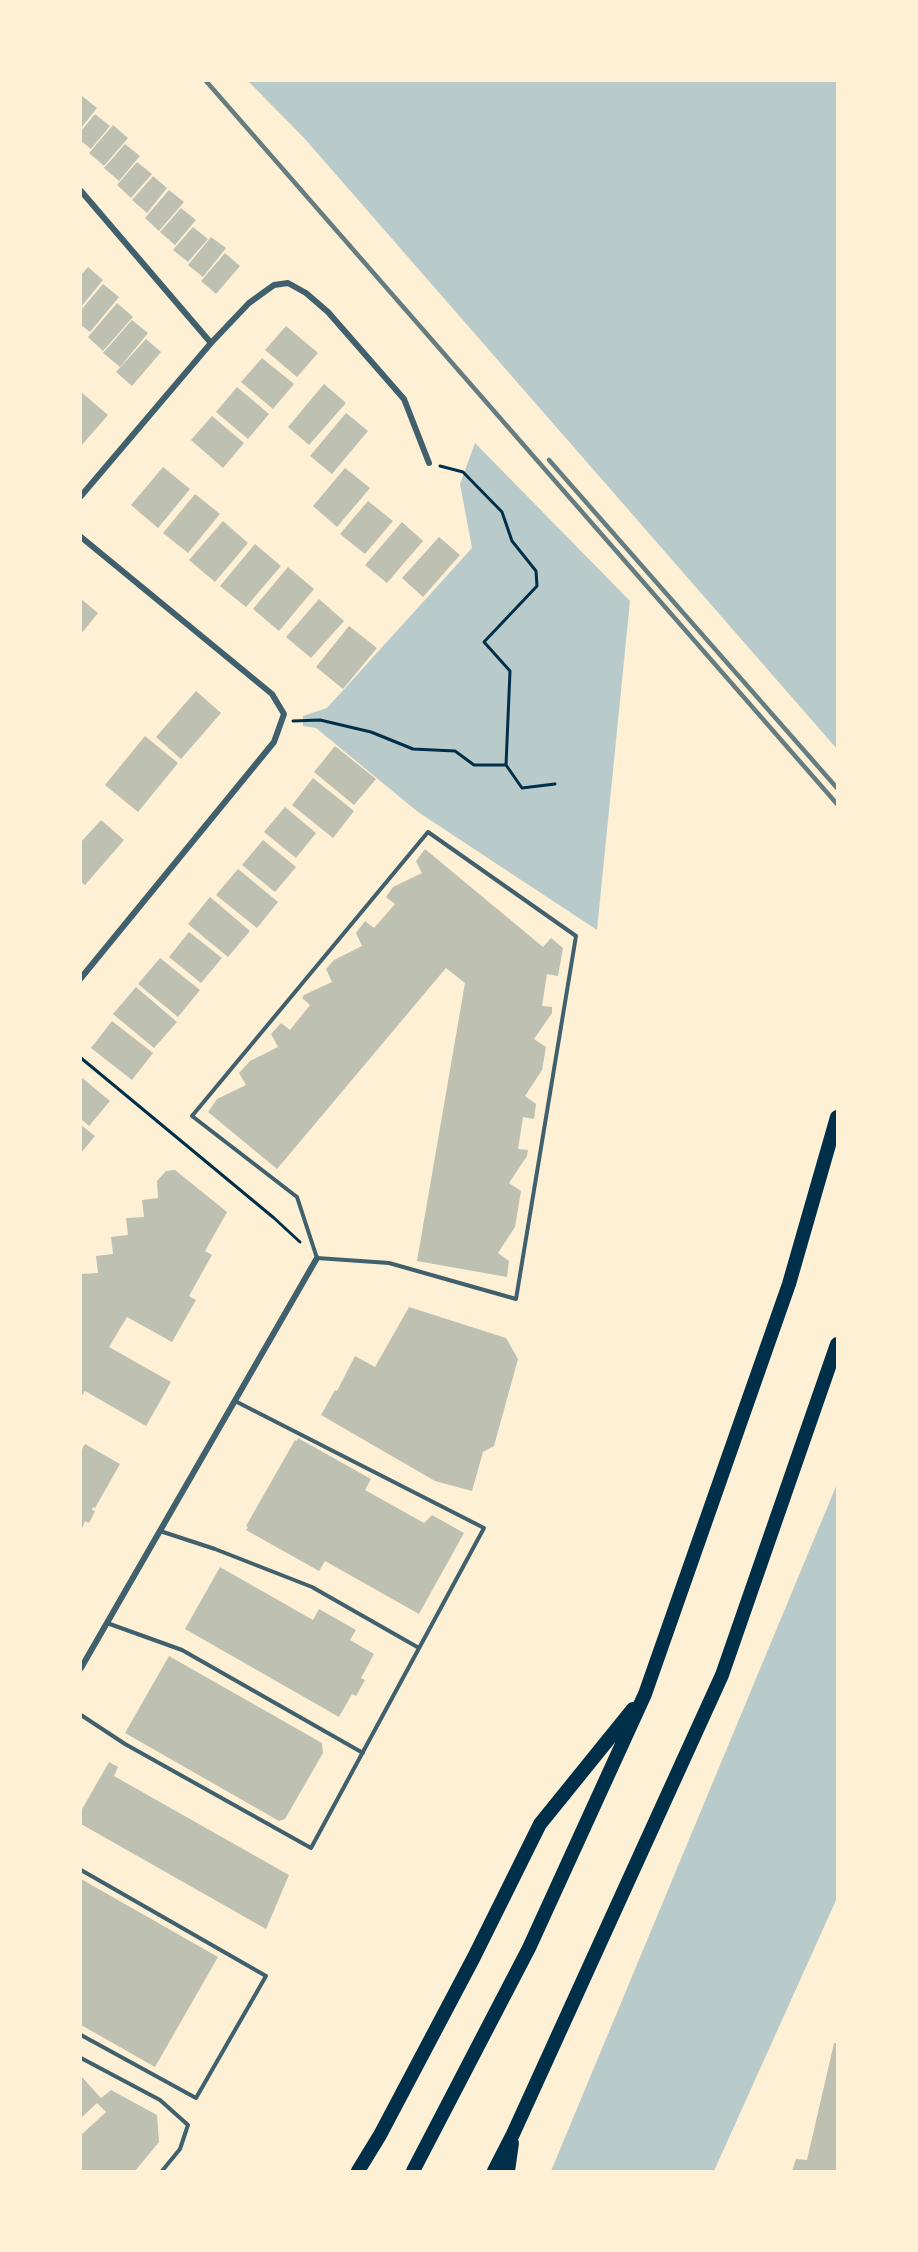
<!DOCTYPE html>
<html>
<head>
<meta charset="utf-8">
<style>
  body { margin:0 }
  #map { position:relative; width:918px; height:2252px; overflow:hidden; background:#fdf0d5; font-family:"PT Serif",serif }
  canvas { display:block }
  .frame { position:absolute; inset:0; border:82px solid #fdf0d5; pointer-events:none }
</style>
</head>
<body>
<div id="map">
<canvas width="918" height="2252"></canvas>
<div class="frame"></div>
</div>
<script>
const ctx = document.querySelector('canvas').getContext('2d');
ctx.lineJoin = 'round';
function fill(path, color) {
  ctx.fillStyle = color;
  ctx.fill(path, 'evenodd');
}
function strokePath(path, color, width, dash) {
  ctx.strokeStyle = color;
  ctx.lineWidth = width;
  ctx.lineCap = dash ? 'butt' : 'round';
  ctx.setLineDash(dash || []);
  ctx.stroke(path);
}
const green = new Path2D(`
  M248,81H837V749L305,139Z
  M475,443L630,601L597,930L418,812L316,728L303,726V716L327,708L472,548L460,484Z
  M837,1484V1898L714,2171H551Z`);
const building = new Path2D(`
  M82,96L97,108L81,128V98Z
  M95,114L110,126L91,149L81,141V131Z
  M113,125L128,138L104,166L89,153Z
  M125,144L140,156L119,181L104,168Z
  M137,162L152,174L131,198L117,185Z
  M153,176L167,188L147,213L132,200Z
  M169,190L184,202L159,231L145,218Z
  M181,208L196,220L175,245L160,232Z
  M193,227L208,239L188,262L173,250Z
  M211,237L226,248L203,277L188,265Z
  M225,253L240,266L216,294L201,281Z
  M88,267L103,280L81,307V275Z
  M103,284L119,297L90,332L81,325V310Z
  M117,303L133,317L103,351L88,337Z
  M132,320L148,333L120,367L103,353Z
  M286,326L318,353L297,377L265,350Z
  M146,339L161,352L132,386L116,372Z
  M262,358L294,384L273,409L241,382Z
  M324,384L346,403L309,445L288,427Z
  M237,387L269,414L248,439L216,412Z
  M81,392L108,415L81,446Z
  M346,413L368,431L332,474L310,456Z
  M212,416L244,443L223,468L191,440Z
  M163,467L190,489L158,528L131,505Z
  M345,468L370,488L337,527L313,506Z
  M195,494L220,514L188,553L163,533Z
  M368,501L393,521L365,554L340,534Z
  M223,521L248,543L215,582L189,560Z
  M402,522L423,541L387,583L365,565Z
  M439,537L460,555L423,597L402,578Z
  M255,544L281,566L246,607L220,586Z
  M288,567L314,589L279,631L253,609Z
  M81,599L98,613L81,634Z
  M319,599L344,621L311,658L286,637Z
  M349,626L377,648L343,689L316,667Z
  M196,691L221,713L181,759L156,737Z
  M145,736L178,763L138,812L105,785Z
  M335,746L376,779L354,805L314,772Z
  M313,778L354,811L333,838L292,805Z
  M285,807L316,833L296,858L264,832Z
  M101,820L124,840L85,885L81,882V842Z
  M263,840L296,867L275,892L242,865Z
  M425,849L543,947L551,938L563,948L558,976L547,974L542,1006L552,1007V1013L534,1039L546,1047L542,1070L525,1096L536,1104L534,1119L523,1117L518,1149L528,1150L527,1156L509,1183L521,1191L515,1227L498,1253L509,1261L507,1277L417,1261L465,983L446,968L277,1169L208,1112L217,1099L246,1085L239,1073L250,1061L278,1047L271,1034L281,1023L290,1030L310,1005L302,998L304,995L332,982L326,969L334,960L362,946L356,933L365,921L374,928L395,904L386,897L393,887L422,873L416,861Z
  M238,869L278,902L257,928L216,895Z
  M210,897L250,931L228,957L188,924Z
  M189,932L222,958L201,983L169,957Z
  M160,958L200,990L178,1017L138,984Z
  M136,987L177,1022L154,1048L113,1014Z
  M112,1021L153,1053L132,1080L91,1048Z
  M81,1077L110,1101L89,1126L81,1119Z
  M81,1125L95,1136L81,1153Z
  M175,1170L227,1212L205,1251L212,1255L189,1296L196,1300L172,1342L127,1317L109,1347L171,1382L146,1426L85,1391L81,1397V1274L98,1273L96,1256L113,1254L111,1237L128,1235L126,1218L144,1217L142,1200L158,1198L157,1181L166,1171Z
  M409,1307L506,1338L518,1359L494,1446L483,1452L472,1491L435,1481L321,1415L335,1390L337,1391L355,1356L375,1367Z
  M298,1438L371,1479L365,1490L424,1523L432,1515L464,1533L419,1614L325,1561L319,1571L246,1530L248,1527L246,1526L295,1440L297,1441Z
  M85,1444L120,1464L95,1508L93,1507L92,1510L95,1511L89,1523L85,1521L81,1531V1451Z
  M220,1567L313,1620L319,1609L356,1630L350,1640L374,1654L361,1678L365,1680L356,1696L352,1694L339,1717L185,1629Z
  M169,1656L322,1743L323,1753L285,1819L279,1821L125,1733Z
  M109,1762L118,1767L114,1776L289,1875L266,1929L81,1824V1811Z
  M81,1879L218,1957L155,2067L81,2025Z
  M834,2043H837V2171H792L796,2159L807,2160Z
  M81,2076L101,2098L111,2090L157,2115L159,2142L135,2171H81V2135L106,2112L97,2103L81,2118Z`);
const path = new Path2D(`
  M440,466L463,472L502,512L512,541L536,571L537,586L484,642L510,671L506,765
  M293,721L320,720L371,732L413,749L455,751L474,765H506L522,788L555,784
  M81,1058L274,1218L300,1242`);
const service = new Path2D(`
  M428,832L576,936L516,1299L389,1263L317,1258L297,1197L192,1116Z
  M160,1531L215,1549L312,1587L419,1648
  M107,1623L182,1650L363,1753
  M81,1715L125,1744L311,1848L484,1528L235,1401
  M81,1870L266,1976L196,2098L81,2035
  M81,2058L160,2100L188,2125L180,2149L162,2171`);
const minor = new Path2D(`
  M81,191L211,343
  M81,496L211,343L249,303L274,285L288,283L306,293L328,312L404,399L429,463
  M81,537L272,694L284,714L274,742L81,978
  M81,1668L317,1258`);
const motorway = new Path2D(`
  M358,2171L380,2135L474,1957L540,1824L633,1709
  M413,2171L529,1948L645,1694L789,1284L837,1117
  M494,2171L513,2134L722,1675L837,1344
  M508,2171L512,2143`);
const rail = new Path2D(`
  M206,81L837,804
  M549,460L837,788`);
fill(green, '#b9caca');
fill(building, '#bec0b2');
strokePath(path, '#003049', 3);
strokePath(service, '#3f606c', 4);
strokePath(minor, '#3f606c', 6);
strokePath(motorway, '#003049', 14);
strokePath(rail, '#657d81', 4.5);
</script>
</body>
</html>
